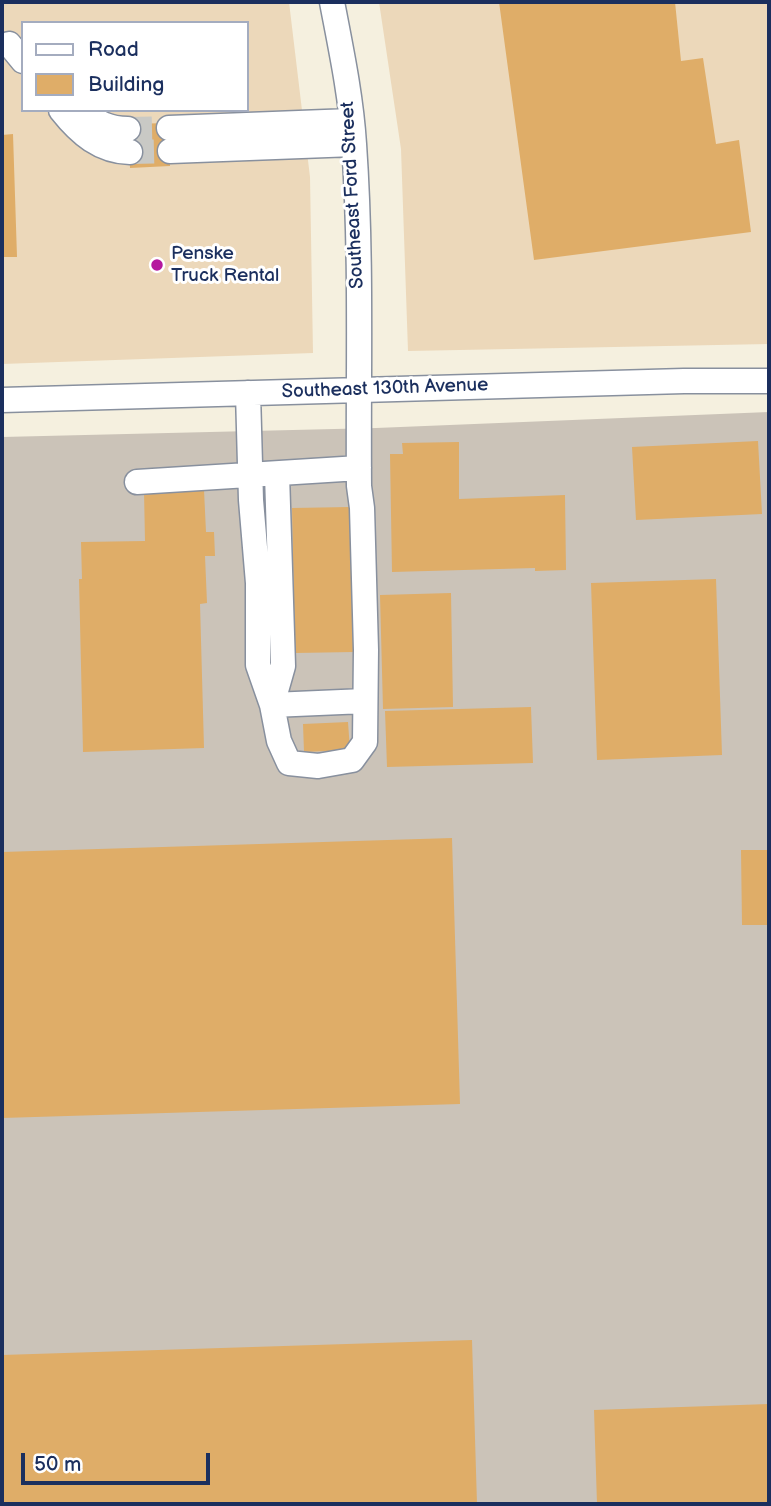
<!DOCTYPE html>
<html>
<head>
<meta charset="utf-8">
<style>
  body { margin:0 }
  #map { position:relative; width:771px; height:1506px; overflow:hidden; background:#f5f0df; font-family:"Balsamiq Sans",sans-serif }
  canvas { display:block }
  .frame { position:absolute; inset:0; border:4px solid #1b2f5e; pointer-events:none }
  .legend { position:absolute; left:21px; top:21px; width:228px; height:91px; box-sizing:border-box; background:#fff; border:2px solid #a4acbf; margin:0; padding:9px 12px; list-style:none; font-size:21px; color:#1b2f5e }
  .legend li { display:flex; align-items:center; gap:14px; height:35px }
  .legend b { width:35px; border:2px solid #a4acbf }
  .scale { position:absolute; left:21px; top:1453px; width:189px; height:32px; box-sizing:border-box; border:4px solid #1b2f5e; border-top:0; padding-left:9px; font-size:21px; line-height:24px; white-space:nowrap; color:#1b2f5e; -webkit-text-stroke:5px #fff; paint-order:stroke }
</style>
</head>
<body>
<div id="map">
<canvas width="771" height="1506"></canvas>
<div class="frame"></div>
<ul class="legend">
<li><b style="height:9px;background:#fff"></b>Road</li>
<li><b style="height:19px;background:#dfad68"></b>Building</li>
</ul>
<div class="scale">50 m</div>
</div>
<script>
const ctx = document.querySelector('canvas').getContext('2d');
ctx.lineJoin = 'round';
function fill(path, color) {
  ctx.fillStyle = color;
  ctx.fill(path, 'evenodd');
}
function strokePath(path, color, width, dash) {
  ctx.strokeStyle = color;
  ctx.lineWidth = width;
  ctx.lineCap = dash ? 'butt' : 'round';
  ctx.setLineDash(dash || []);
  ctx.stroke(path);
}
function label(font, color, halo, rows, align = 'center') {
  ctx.font = font + ' "Balsamiq Sans",sans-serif';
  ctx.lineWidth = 6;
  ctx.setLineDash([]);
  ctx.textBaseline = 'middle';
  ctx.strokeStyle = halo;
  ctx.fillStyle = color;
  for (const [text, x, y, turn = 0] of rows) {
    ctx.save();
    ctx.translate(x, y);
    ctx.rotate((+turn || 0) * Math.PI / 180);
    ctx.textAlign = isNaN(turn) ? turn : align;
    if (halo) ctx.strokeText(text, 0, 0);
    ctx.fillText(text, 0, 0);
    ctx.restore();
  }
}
const built = new Path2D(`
  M2,2H289L310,177L313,353L2,364ZM23,23H247V110H23Z
  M379,2H769V344L408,351L401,149Z`);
const industrial = new Path2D(`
  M769,412V1504H2V437L376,428Z`);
const building = new Path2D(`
  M499,2H675L681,61L703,58L716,144L739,140L751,232L534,260Z
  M169,123L170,166L130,168L128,124Z
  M13,134L17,257H2V135Z
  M758,441L762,514L636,520L632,447Z
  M459,442V499L565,495L566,570L535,571V568L392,572L390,454H403L402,443Z
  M204,490L206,532H214L215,556H205L207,603L200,604L204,748L83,752L79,579H82L81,542L145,541L144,491Z
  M350,507L354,652L295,653L292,508Z
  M716,579L722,755L597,760L591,583Z
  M451,593L453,707L383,709L380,595Z
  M531,707L533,763L387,767L385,711Z
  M348,722L350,750L304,752L303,724Z
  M452,838L460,1104L2,1118V852Z
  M741,850H769V925H742Z
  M472,1340L477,1504H2V1355Z
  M769,1404V1504H597L594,1410Z`);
const minorTunnel = new Path2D(`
  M128,129L169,128
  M130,152L170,151`);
const minor = new Path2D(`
  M9,44L23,61
  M61,110C80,134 100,151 130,152
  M82,110C97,123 109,129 128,129
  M169,128L351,121
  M170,151L354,144
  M248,393L251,500L258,583V665L272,705L365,701
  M2,400L684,381H769
  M277,474L283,666L272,705L279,741L289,763L318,766L352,760L365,742L366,650L362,508L359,486C358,372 362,258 354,144C351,96 341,49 332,2
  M137,482L359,468`);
const markers = [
  [157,265,7,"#b5179e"]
];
const streetNames = [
  ["Southeast Ford Street",353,195,-93],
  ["Southeast 130th Avenue",385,389,-2]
];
const poiNames = [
  ["Penske",171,254],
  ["Truck Rental",171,276]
];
fill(built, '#ecd8ba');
fill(industrial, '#cbc3b8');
fill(building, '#dfad68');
strokePath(minorTunnel, '#c9c9c5', 24, [24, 12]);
strokePath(minor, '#88909e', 27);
strokePath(minor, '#fff', 24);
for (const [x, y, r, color] of markers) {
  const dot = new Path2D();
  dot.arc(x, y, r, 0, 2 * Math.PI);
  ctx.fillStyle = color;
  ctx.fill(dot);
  strokePath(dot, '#fff', 2.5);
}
label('19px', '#1b2f5e', '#fff', streetNames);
label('19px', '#1b2f5e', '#fff', poiNames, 'left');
</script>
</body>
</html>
